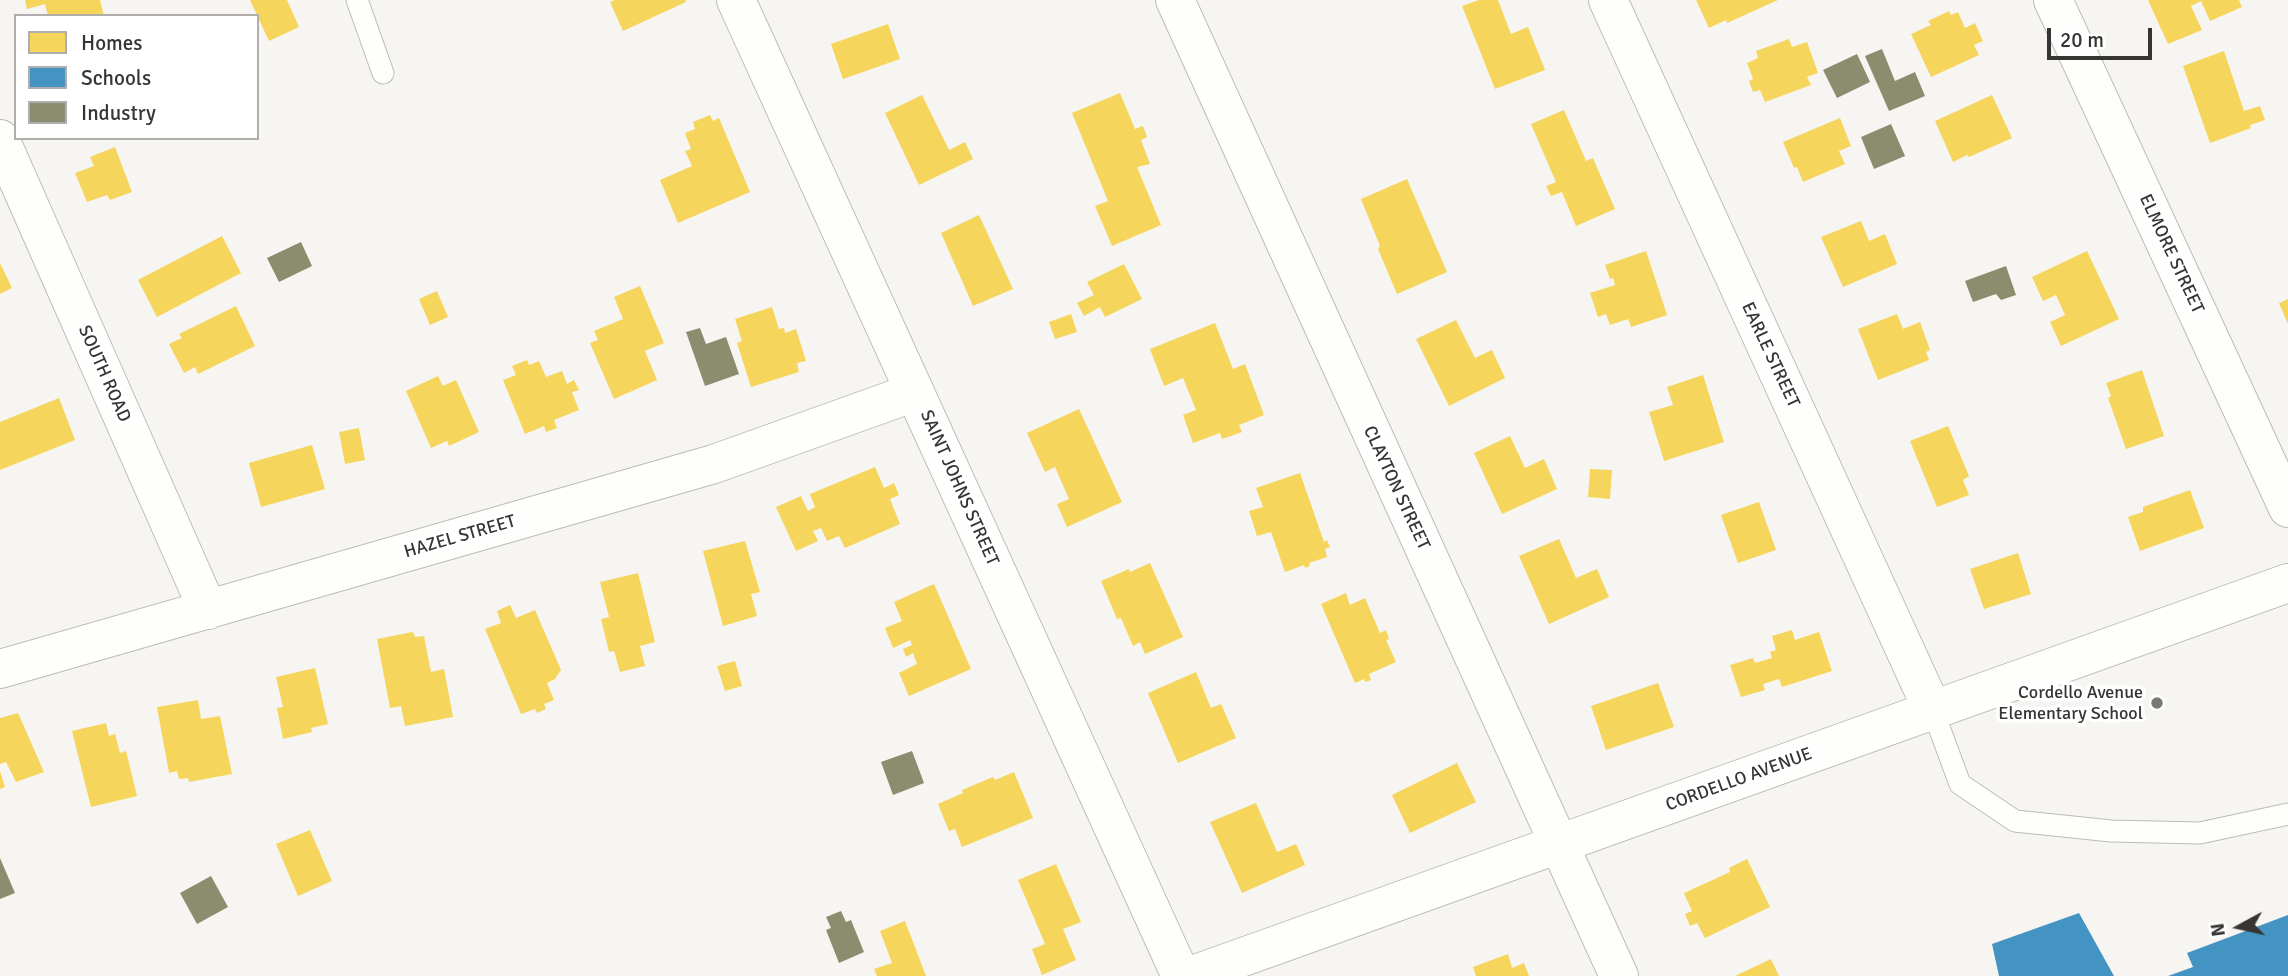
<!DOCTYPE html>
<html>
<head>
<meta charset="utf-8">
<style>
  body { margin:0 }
  #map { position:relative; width:2288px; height:976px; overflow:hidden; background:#f7f5f2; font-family:Signika,sans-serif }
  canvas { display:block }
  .legend { position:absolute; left:14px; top:14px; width:245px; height:126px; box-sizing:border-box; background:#fff; border:2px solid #afaead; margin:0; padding:9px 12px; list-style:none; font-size:21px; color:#363533 }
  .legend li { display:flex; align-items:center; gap:14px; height:35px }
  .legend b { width:35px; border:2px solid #afaead }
  .north { position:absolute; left:2204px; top:892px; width:70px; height:70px; -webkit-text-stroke:5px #fff; paint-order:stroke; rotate:262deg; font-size:19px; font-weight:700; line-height:28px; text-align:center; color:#363533 }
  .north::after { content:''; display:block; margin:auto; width:24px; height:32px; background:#363533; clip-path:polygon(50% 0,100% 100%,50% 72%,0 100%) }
  .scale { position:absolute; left:2047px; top:28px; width:105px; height:32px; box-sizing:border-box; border:4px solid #363533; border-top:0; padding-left:9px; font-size:21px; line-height:24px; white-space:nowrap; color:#363533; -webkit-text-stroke:5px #fff; paint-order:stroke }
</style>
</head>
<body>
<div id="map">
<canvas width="2288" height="976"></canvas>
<ul class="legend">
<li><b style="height:19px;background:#f6d55c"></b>Homes</li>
<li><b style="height:19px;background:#4393c3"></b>Schools</li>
<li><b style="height:19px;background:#8c8c6e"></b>Industry</li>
</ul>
<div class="north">N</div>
<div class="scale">20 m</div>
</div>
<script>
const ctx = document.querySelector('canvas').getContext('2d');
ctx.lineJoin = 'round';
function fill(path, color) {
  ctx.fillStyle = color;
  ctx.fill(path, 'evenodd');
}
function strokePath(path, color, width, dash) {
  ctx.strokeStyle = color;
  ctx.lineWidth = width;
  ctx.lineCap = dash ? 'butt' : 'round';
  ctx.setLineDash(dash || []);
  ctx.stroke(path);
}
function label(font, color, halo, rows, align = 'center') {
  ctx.font = font + ' Signika,sans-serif';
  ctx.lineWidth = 7;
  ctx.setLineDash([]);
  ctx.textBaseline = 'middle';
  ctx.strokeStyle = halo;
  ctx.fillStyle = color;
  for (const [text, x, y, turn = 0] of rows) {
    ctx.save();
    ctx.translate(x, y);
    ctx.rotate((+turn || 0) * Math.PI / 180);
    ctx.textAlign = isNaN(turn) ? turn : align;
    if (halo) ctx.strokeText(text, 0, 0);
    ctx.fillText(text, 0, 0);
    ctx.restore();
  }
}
const homes = new Path2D(`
  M25,0H100L104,16H48L45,4L27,9Z
  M250,0H287L299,27L269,41Z
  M615,0H685L686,2L623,31L610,2Z
  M1479,0H1498L1511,34L1528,27L1545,70L1495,89L1462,6Z
  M1696,0H1778L1727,23L1726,20L1709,28Z
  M2148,0H2239L2242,7L2210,21L2201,1L2191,6L2202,30L2168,44Z
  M1949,11L1951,15L1958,12L1965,28L1975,23L1983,41L1974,45L1979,55L1931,77L1911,34L1931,25L1928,21Z
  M888,24L900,59L843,79L831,44Z
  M1789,39L1792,47L1807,42L1818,73L1807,77L1811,85L1765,102L1760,90L1753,92L1749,81L1753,79L1747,63L1758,58L1756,51Z
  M2224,51L2244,111L2260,106L2265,120L2250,125L2251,128L2210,143L2183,66Z
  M1120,93L1135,129L1143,126L1147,137L1141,140L1150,164L1137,167L1161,225L1112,246L1095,206L1108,201L1072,113Z
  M922,95L949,150L965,142L973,159L919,185L885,113Z
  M1992,95L2012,138L1969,157L1967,155L1953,162L1935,121Z
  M1564,110L1586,161L1593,158L1615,209L1576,226L1562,192L1551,196L1546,186L1556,182L1531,124Z
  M710,115L713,121L719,118L750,192L678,223L660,180L692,166L685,151L691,149L685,133L695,129L693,122Z
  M1840,118L1851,146L1839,151L1845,164L1803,182L1797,167L1794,168L1783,142Z
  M115,147L132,192L110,200L107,195L87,202L75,173L94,166L90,157Z
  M1407,179L1447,272L1397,294L1378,249L1380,246L1361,199Z
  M979,215L1013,289L973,306L941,233Z
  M1861,221L1869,241L1885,234L1897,264L1843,287L1821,237Z
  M222,236L241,273L157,317L138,280Z
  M1646,251L1667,315L1631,327L1628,319L1610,325L1606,314L1598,317L1590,293L1615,285L1613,278L1610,279L1605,265Z
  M2087,251L2119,319L2061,346L2050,322L2065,315L2056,295L2043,301L2032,277Z
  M0,263L12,288L0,294Z
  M1124,264L1142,299L1105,317L1100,307L1084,316L1077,303L1094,295L1087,282Z
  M640,286L664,343L645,351L657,380L614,399L590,343L598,340L594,331L623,319L614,297Z
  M437,291L448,317L430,325L419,299Z
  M2288,299V324L2279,303Z
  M236,306L255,346L198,374L195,367L184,373L169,344L182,338L179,334Z
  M772,307L779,329L784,328L785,333L796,329L806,361L797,363L799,372L751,387L737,343L742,341L735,319Z
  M1071,314L1077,332L1055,339L1049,322Z
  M1897,314L1903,329L1920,322L1930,350L1926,352L1929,360L1878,380L1858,329Z
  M1456,320L1475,358L1492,350L1505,378L1449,406L1416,339Z
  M1215,323L1233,369L1245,364L1264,415L1239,425L1242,432L1222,439L1220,433L1193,443L1183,415L1196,410L1183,378L1164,386L1150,349Z
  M527,360L529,365L539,361L546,377L562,371L567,384L574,380L579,390L572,392L579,410L554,420L557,428L546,432L544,426L525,434L503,380L516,375L512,366Z
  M2142,370L2164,436L2126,449L2108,398L2111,396L2106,383Z
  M1703,375L1724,442L1664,461L1649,412L1673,405L1667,387Z
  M438,376L443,386L456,380L479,432L449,446L447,441L431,448L406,391Z
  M59,398L75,440L0,470V422Z
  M1079,409L1122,502L1067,527L1057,504L1069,499L1055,467L1045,472L1027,433Z
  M1948,426L1969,476L1963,480L1969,495L1937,507L1910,441Z
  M359,428L365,460L345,464L339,432Z
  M1510,436L1525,468L1544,459L1557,489L1502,514L1474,453Z
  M312,445L325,489L261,507L249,463Z
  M875,467L884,488L894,483L899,495L890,499L900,524L845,548L839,536L827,541L821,528L813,531L818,541L796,551L776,507L801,496L808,511L815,507L810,494Z
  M1590,469L1612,470L1610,499L1588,497Z
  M1300,473L1324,542L1327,540L1330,547L1325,549L1327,557L1309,563L1310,566L1305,568L1304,565L1285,572L1271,532L1257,536L1249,511L1263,507L1256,488Z
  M2190,490L2204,528L2140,551L2128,517L2143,512V507Z
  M1759,502L1776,550L1738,563L1721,515Z
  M1559,539L1576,578L1597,569L1609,597L1549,624L1519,556Z
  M745,541L760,592L751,594L757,616L723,626L703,551Z
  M2018,553L2031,594L1984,609L1970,569Z
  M1150,563L1183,637L1145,654L1140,642L1133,646L1121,618L1117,619L1101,581L1129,569L1130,572Z
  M638,573L655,642L640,646L645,666L620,672L614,651L609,652L601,619L609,617L600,582Z
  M934,584L971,669L909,696L899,673L917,664L913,653L906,657L903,649L912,645L910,640L893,648L885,628L902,621L894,602Z
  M1346,593L1350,605L1365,598L1380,633L1386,630L1389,639L1386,640L1396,662L1369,674L1371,680L1365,682L1364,679L1355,683L1321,604Z
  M510,605L516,618L535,610L561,670L555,679L547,683L554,700L544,704L546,709L537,713L535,709L521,714L485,629L501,623L497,611Z
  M1792,630L1795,640L1819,632L1832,671L1782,687L1779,679L1763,684L1765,690L1741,697L1730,665L1753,658L1755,663L1772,658L1770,652L1776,650L1772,636Z
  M413,632L415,637L424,636L431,672L444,669L453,717L405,726L401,706L390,708L377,639Z
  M735,661L742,686L725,691L717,666Z
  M315,668L328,724L311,728L312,732L283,739L277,708L283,707L276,677Z
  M1196,672L1211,708L1221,704L1236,738L1178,763L1148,693Z
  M1658,683L1674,727L1606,750L1591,706Z
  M198,700L201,719L220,716L232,774L189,782L188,778L179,779L177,771L169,773L157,707Z
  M18,713L44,772L16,782L6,762L0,764V718Z
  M106,723L109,736L115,734L120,753L126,751L137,796L91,807L72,731Z
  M1457,763L1476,802L1410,833L1392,795Z
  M0,771L5,787L0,789Z
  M1014,772L1033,818L962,847L955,829L949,831L938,804L963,793L962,790L993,777L995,780Z
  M1256,803L1277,852L1296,844L1305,865L1242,893L1210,822Z
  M310,830L332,881L298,896L276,844Z
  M1747,859L1770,907L1705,938L1697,923L1690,926L1685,914L1692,911L1684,893L1730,872L1729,868Z
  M1056,864L1081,922L1063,929L1076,960L1042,975L1032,949L1045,944L1018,880Z
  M905,921L926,976H877L874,969L892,963L880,931Z
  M1508,954L1512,968L1524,963L1529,976H1476L1473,967Z
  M1771,959L1779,976H1735Z`);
const schools = new Path2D(`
  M2079,913L2114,976H1999L1992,944Z
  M2288,915V976H2168L2193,967L2187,953Z`);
const industry = new Path2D(`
  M1882,49L1895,81L1915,72L1925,96L1889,111L1865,56Z
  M1857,54L1870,82L1837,98L1823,70Z
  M1891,124L1905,156L1874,169L1861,137Z
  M301,242L312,266L279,282L267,258Z
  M2006,266L2016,295L2001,300L1996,294L1973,302L1965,281Z
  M700,328L706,344L726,337L739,374L705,386L686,332Z
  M912,751L924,783L893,795L881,762Z
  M0,858L15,893L0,899Z
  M211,876L228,907L197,924L180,893Z
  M841,911L846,922L851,920L864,952L839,963L826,930L831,928L826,917Z`);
const service = new Path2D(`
  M357,0L383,73
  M1933,711L1960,784L2015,821L2111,831L2200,833L2288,814`);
const minor = new Path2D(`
  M736,0L1181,976
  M1175,0L1619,976
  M1608,0L1933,711
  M2053,0L2288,508
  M0,139L208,610
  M0,669L714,464L915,392
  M1190,976L2288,583`);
const markers = [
  [2157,703,7,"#7a7876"]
];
const streetNames = [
  ["ELMORE STREET",2171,254,65],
  ["EARLE STREET",1770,355,65],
  ["SOUTH ROAD",104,374,66],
  ["SAINT JOHNS STREET",959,488,66],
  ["CLAYTON STREET",1396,488,65],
  ["HAZEL STREET",460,537,-16],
  ["CORDELLO AVENUE",1739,780,-20]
];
const poiNames = [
  ["Cordello Avenue",2143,693],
  ["Elementary School",2143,714]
];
fill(homes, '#f6d55c');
fill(schools, '#4393c3');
fill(industry, '#8c8c6e');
strokePath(service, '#bcbbb9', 23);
strokePath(minor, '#bcbbb9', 40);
strokePath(service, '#fefefd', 21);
strokePath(minor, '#fefefd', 38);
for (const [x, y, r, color] of markers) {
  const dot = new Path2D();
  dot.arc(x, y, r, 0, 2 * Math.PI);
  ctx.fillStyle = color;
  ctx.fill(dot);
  strokePath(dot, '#fff', 2.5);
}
label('18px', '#363533', '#fff', streetNames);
label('18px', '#363533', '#fff', poiNames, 'right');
</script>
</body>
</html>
